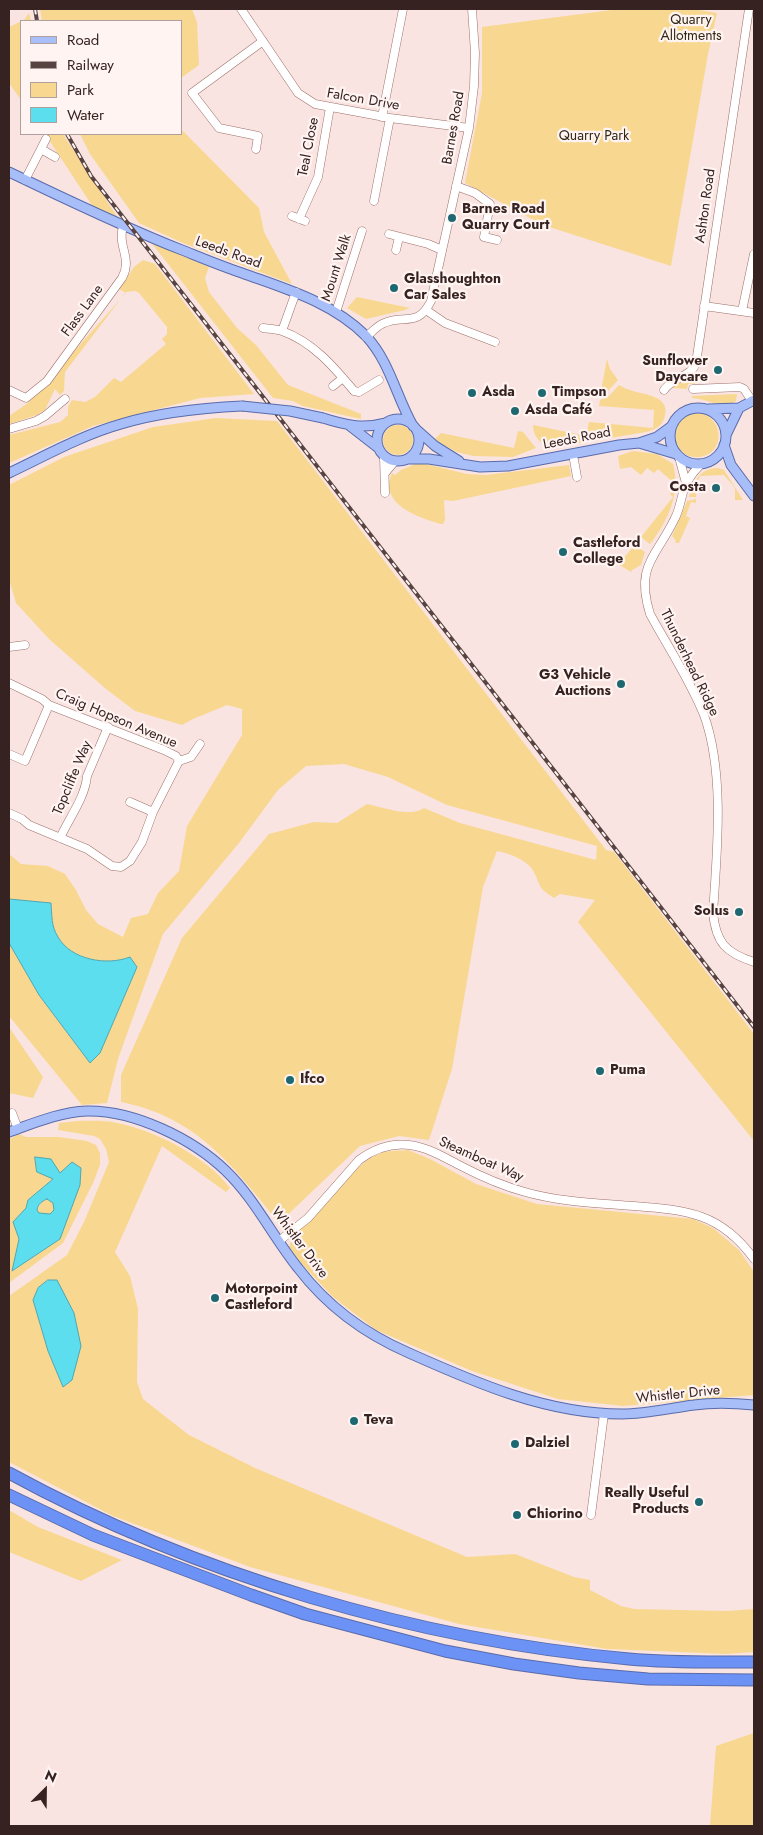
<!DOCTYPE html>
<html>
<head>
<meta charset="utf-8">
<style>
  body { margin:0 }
  #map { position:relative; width:763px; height:1835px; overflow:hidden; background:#f9e4e1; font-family:Jost,sans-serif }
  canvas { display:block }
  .frame { position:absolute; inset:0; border:10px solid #362321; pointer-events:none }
  .legend { position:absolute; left:20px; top:20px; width:162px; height:115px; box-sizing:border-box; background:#fff4f2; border:1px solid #afa09e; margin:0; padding:6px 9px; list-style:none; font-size:15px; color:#362321 }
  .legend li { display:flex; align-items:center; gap:10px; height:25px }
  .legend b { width:25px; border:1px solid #afa09e }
  .north { position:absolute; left:20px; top:1765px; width:50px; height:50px; -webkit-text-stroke:4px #fff4f2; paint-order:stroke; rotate:23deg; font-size:14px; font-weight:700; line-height:20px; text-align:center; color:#362321 }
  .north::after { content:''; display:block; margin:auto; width:18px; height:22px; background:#362321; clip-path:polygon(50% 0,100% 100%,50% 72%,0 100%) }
</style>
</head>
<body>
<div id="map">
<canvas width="763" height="1835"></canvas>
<div class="frame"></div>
<ul class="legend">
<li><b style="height:6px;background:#a7bef9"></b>Road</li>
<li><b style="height:6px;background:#574341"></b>Railway</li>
<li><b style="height:14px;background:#f8d890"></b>Park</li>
<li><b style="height:14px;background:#5cdeee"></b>Water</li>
</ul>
<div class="north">N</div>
</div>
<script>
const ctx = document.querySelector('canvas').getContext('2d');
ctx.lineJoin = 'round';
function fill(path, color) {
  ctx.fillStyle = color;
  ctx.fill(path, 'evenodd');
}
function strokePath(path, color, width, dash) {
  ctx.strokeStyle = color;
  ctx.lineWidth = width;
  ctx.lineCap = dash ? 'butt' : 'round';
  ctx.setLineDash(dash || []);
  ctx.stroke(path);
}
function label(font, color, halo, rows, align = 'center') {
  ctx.font = font + ' Jost,sans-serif';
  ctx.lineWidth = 4.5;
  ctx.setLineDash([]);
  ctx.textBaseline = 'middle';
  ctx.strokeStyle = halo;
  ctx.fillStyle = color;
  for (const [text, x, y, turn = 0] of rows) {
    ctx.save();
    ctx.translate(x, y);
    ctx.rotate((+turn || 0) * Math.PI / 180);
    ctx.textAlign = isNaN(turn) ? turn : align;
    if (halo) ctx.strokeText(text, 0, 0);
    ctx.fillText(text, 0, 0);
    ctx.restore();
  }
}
const green = new Path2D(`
  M40,9H192L197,22L199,65L181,78V21H42Z
  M619,9H692L717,13L708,54L671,266L543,225L465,183L482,93V27Z
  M29,13L31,21H21V100L9,83V27L24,20Z
  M181,129L259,208L264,232L292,284L183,243L139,223L90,154L80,134H181Z
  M45,134H64L66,139L120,221L93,207Z
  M150,241L209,267L205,278L209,292L237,328L256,345L288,385L361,414V419L303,406L293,401L273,398Z
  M143,260L155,264L254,394L200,398L93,426L9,463V435L60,422L68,415V407L72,400L85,402L95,397L114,378L121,382L166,344L162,339L167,334V327L139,293L135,291L126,292L65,372L64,391L60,395L55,389L45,410L37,415L9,424V416L28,403L126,293L119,289L134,267Z
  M357,297L410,308L405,310L366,319L347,308Z
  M607,359L610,369L618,380L607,392L600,396Z
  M696,373L695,384H688L687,389L673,388V386Z
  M619,385C623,387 626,389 630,390C643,395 673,395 664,419C661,427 654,430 646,432L556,447C542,445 534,440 533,425L586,436L589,422L653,428L654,410L599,406L600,400L609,396Z
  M737,394L736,401C723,410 708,399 692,398V396Z
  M693,413C724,411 728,454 699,457C671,459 666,421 693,413Z
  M216,418L277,421L606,850L614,852L754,1034V1141L578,922L595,900L560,894L554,898C535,886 542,885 532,869C525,859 508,853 497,851L483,887L452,1069L429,1140L399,1136L360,1146L279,1223C233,1166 197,1117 121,1102V1075L182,938L269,834L314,822L337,823L367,804C383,807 409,818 424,808L460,823L596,860L597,846L447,805L388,777L344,764L306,766L278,790L239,843L163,934L118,1059L107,1103L82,1105L9,1016V943L39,995L90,1063L100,1053L137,967L130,957C107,966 71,960 58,937C51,926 52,915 51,903L9,899V854L21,864L48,866L65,874L76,890L86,910L98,924L123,937L131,918L148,914L158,893L179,871L187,826L242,735V709L227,705L193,719L182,725L135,711L106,689L49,639L16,603L9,579V485L64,457L153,427Z
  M383 440a15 15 0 1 1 30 0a15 15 0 1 1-30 0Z
  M518,431L523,432L536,448L513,457L473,456L457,452L434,440L441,433L514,448Z
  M633,451L657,454L673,464C681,493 668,521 650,544L641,537L673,497L670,494L673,490L671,487L674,483L658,469L654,473L647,468L641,475L631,467L620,469L618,456Z
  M415,464H426L467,474L486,475L569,465L571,476L453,501L444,500L445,520L443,524H441C419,518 378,504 392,473L395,475L401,470Z
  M718,468L724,470L743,500H735V488L724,475L700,476L696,486V497H689C695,480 699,469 718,468Z
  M696,499V503L691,502L686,516L690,518L679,543H675L676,541L672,536L687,501Z
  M635,545L645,552L641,565L632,570L631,572L618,564Z
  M9,1027L43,1077L33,1098L9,1093Z
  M78,1121C92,1121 104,1120 117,1123C154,1130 207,1157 230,1188L226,1192L162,1146L115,1252L130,1276L138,1309L137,1382L143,1399L189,1435L255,1468L467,1557L515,1554L574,1577L590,1580V1590L621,1606L634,1609L727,1611L754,1609V1652L726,1654L607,1649L459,1624L250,1567L113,1516L9,1462V1296L67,1255L84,1222L109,1162L106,1149L100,1139L94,1136L58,1130L59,1123ZM48,1280L63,1387L48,1351L33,1300L38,1288Z
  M19,1134L26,1137H59L87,1141L96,1145L100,1153V1165L93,1183L63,1243L9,1283V1139ZM60,1173V1239L13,1271L19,1239L13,1222L26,1208L28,1200Z
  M408,1150L430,1159L476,1184L537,1204L693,1219L713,1228L739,1250L754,1272V1395L623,1406L558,1399L472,1371L376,1330L333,1297L300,1262L289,1247L293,1236C314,1213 353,1163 381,1153C389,1150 400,1151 408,1150Z
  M47,1199L53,1203L54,1210L50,1214H39L37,1210L42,1201Z
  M9,1510L38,1527L122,1560L81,1581L9,1552Z
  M754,1733V1826H710L716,1746Z`);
const water = new Path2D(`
  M9,899L51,903C52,915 51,926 58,937C71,960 107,966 130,957L137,967L100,1053L90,1063L39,995L9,943Z
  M35,1157L51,1159L60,1173L72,1162L81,1168L80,1185L60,1239L12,1271L19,1239L13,1222L26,1208L28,1200L53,1179L37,1172ZM47,1199L53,1203L54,1210L50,1214L39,1213L37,1210C38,1204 42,1201 47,1199Z
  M48,1280H57L74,1313L81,1346L72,1380L63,1387L48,1351L33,1300L38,1288Z`);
const minor = new Path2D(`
  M241,9L298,93L315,104L390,118L469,128
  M382,117L403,9
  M41,149L55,157
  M256,149L258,136L219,128L192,93L263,41
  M25,180L46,139
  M456,186L475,193L490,204L484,237L497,240
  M374,201L390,118
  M292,216L305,221
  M299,219L318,177L330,107
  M389,234L428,244L442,250
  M396,250L399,237
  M704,306L754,313
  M426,310L445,323L495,342
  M742,311L754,254
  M336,312L362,231
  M263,328C269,329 276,329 282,331C313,342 334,367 354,391L359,392L379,380
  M282,331L296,292
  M366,337C371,333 376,327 382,324C404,313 417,329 431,301L469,128L474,86L475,53L472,9
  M333,386L343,378
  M693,389L740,387L744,389L752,401
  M9,390L26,398L47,381L122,278C133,258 117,247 123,226
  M664,390C672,378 692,376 696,363L749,9
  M9,429L36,421L45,416L65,399
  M384,457L385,493
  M679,457L686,483
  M574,460L577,477
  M701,464C696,469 691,475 687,482C681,493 681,507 675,518C656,558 635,565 650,614C668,647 690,680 704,715C725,773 717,852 713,913C716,943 726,953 754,962
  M385,473L395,461
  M9,647L25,645
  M9,683L42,699L49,705L164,750L176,756L179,761
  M9,754L25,761L49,705
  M179,761L191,757L200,744
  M130,802L153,812
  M9,813L22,819L29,825L87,849L112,866L121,867L130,861L142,842L153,812L179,761
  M60,838C69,818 85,798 87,776L108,727
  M12,1113L18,1129
  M279,1241L308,1218L359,1160C374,1149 391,1143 409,1145C428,1147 445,1158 461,1166C482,1177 503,1186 525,1192C560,1202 598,1203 634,1206C687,1210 721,1213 754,1259
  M591,1515L604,1414`);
const major = new Path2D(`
  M9,172C66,199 123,227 182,250C202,258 221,266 242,273C286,289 332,302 366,336C390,362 396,396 413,426
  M670 436a28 28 0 1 1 56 0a28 28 0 1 1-56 0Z
  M708,409L739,408L754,400
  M323,418C345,425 363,429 385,423
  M377 440a21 21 0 1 1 42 0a21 21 0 1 1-42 0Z
  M350,426L377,447
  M416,429L435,446L459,461
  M726,435L739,408
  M639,443L676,454
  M724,445L731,465L754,496
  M408,459H429L480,467L508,466L619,445L639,443L657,437L672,426
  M9,473C45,456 82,435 121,424C160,412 201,408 242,406
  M9,1132C34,1123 60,1112 87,1111C134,1110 193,1139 226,1171C255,1199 273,1237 298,1268C327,1306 365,1334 409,1353C476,1383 547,1414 622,1414C647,1414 670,1408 694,1405C714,1402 735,1403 754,1405`);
const highway = new Path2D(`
  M9,1473C196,1575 417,1640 629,1659C671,1663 713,1662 754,1662
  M9,1495L93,1535L251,1595L305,1614L445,1651L514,1664L579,1673L648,1679L754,1680`);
const rail = new Path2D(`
  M35,9L37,21
  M67,134L91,176L754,1027`);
const majorBridge = new Path2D(`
  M242,406L290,411L323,418`);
const markers = [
  [452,218,5,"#1d6871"],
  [394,288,5,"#1d6871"],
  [718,370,5,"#1d6871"],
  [472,393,5,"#1d6871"],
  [542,393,5,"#1d6871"],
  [515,411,5,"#1d6871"],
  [716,488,5,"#1d6871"],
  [563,552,5,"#1d6871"],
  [621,684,5,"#1d6871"],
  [739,912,5,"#1d6871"],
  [600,1071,5,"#1d6871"],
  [290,1080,5,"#1d6871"],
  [215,1298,5,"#1d6871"],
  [354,1421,5,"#1d6871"],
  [515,1444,5,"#1d6871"],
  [699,1502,5,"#1d6871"],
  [517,1515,5,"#1d6871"]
];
const parkNames = [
  ["Quarry",691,21],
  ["Allotments",691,37],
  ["Quarry Park",594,137]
];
const streetNames = [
  ["Falcon Drive",363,100,10],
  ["Barnes Road",454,128,-80],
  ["Teal Close",309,147,-79],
  ["Ashton Road",706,206,-82],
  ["Leeds Road",228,253,20],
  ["Mount Walk",337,268,-72],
  ["Flass Lane",83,311,-54],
  ["Leeds Road",577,439,-11],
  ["Thunderhead Ridge",689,663,64],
  ["Craig Hopson Avenue",116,719,23],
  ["Topcliffe Way",73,778,-67],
  ["Steamboat Way",481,1160,24],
  ["Whistler Drive",299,1243,53],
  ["Whistler Drive",678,1395,-6]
];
const poiNames = [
  ["Barnes Road",462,210],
  ["Quarry Court",462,226],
  ["Glasshoughton",404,280],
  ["Car Sales",404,296],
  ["Sunflower",708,362,"right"],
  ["Daycare",708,378,"right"],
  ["Asda",482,393],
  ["Timpson",552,393],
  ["Asda Café",525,411],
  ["Costa",706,488,"right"],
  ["Castleford",573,544],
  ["College",573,560],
  ["G3 Vehicle",611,676,"right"],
  ["Auctions",611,692,"right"],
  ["Solus",729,912,"right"],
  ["Puma",610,1071],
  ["Ifco",300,1080],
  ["Motorpoint",225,1290],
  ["Castleford",225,1306],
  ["Teva",364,1421],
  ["Dalziel",525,1444],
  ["Really Useful",689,1494,"right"],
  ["Products",689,1510,"right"],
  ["Chiorino",527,1515]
];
fill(green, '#f8d890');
fill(water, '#5cdeee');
strokePath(water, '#51a6b0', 1);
strokePath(minor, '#9e706a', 9);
strokePath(major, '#596bab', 11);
strokePath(highway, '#596bab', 13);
strokePath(minor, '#fff', 8);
strokePath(major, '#a7bef9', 9);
strokePath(highway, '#6c92f5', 11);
strokePath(rail, '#574341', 4);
strokePath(rail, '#fff4f2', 2, [5.5]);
strokePath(majorBridge, '#596bab', 11, []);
strokePath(majorBridge, '#a7bef9', 9);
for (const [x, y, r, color] of markers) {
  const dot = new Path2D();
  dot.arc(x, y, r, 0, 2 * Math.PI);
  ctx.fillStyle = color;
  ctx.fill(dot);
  strokePath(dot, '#fff4f2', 2);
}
label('14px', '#312915', '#fff4f2', parkNames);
label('14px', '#362321', '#fff4f2', streetNames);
label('bold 14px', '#362321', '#fff4f2', poiNames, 'left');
</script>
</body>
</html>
